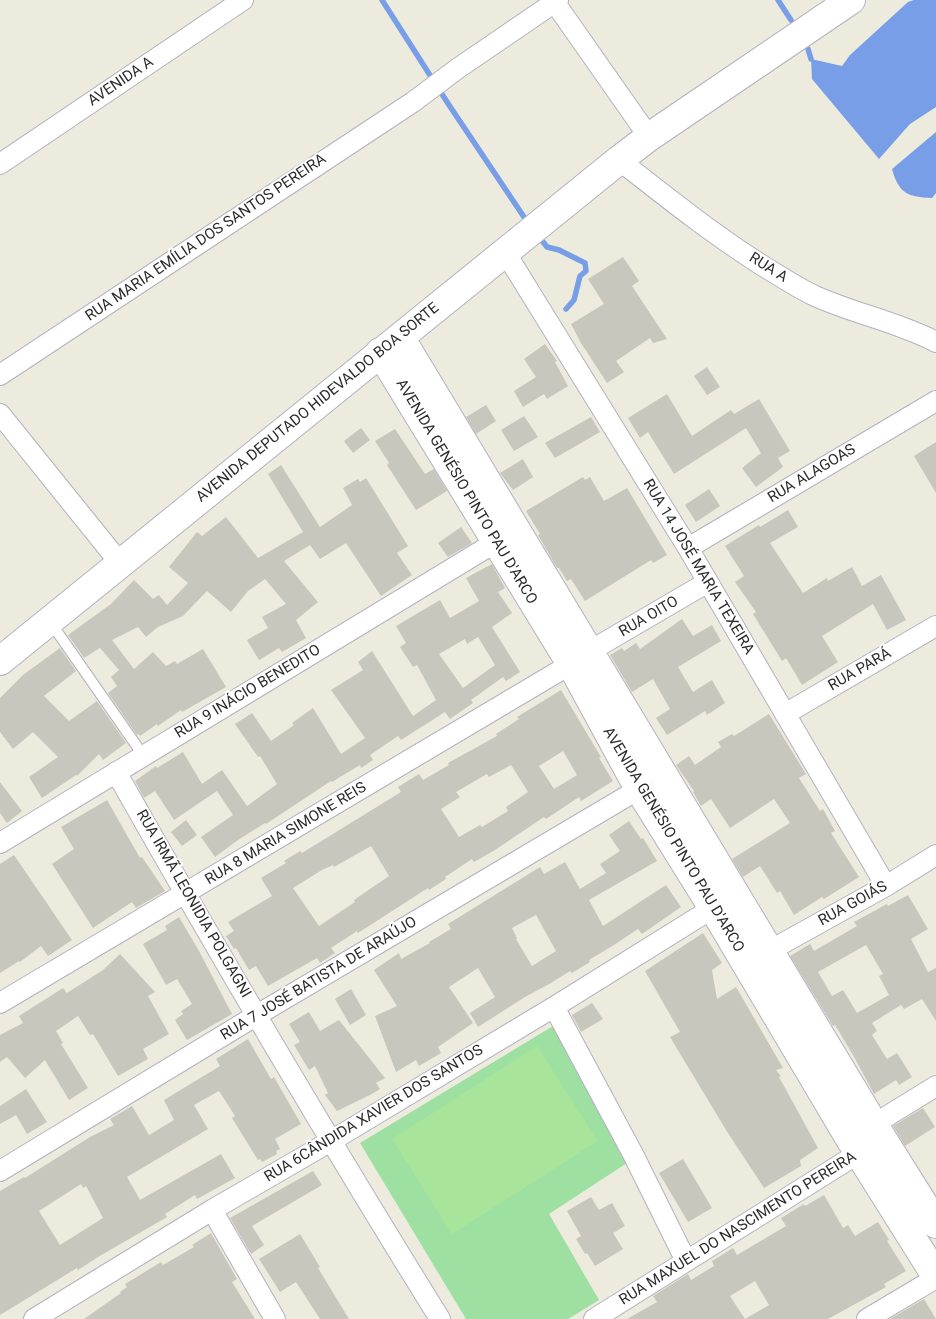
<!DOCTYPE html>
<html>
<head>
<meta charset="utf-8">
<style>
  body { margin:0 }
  canvas { display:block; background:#ecebde }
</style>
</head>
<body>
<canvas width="936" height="1319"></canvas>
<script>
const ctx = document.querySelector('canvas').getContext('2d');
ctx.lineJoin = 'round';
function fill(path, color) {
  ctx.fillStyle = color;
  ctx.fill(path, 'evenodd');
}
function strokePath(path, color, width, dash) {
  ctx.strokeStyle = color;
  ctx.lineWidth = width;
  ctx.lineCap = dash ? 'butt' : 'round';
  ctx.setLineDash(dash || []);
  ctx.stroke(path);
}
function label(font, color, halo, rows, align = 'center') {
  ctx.font = font + ' Roboto,sans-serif';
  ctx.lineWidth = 4;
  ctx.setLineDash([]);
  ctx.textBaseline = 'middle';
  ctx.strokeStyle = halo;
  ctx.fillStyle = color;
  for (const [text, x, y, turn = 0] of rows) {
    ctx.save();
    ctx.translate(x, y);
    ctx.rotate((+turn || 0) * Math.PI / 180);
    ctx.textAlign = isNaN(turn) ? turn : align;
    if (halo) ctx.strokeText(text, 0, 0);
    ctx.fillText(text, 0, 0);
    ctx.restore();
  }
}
const green = new Path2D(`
  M553,1026L633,1159L549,1214L599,1300L568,1319H466L360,1143Z`);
const pitch = new Path2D(`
  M537,1046L598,1141L452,1234L392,1139Z`);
const water = new Path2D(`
  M914,0H936V107L910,124L879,159L812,79L811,59L842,66L850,55L908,2Z
  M936,132V193L932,198C908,197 899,194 892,169Z`);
const stream = new Path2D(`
  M382,0L449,105L528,223
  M778,0L791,20
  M808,49L811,59
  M537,234L547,247L559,250L585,263L586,271L580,276L574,300L566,309`);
const building = new Path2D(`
  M623,257L639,281L632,286L667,339L653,343L650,338L616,361L624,372L607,383L581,343L571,324L604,304L588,279Z
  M545,344L557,361L555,362L568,386L547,399L544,394L523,407L514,391L536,377L524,359Z
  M707,367L720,387L707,395L694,376Z
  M667,394L692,436L731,410L734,414L759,399L790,451L778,458L783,467L756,487L742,468L761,453L746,428L674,474L648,432L640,438L628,418Z
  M486,405L496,421L476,434L466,417Z
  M524,416L538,437L514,451L501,430Z
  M591,417L600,432L555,458L545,443Z
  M361,428L370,440L353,453L344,441Z
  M395,429L425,474L434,469L447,491L416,510L387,465L389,463L375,441Z
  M936,442V493L914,456Z
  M523,459L533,477L513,490L500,473Z
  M281,465L320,527L352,505L343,488L358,479L360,482L366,478L408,546L397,553L412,575L381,596L346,543L320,559L310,545L284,561L318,602L296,620L306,638L282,652L279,648L259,660L247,640L268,628L262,617L286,604L265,579L248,591L231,612L207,591L183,616L158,627L146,637L138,627L112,640L134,669L153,652L166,666L175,661L177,664L203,649L226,687L182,712L181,710L158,726L157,724L140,736L139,734L137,735L108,693L117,686L111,677L119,670L100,648L84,658L68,635L111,604L134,580L153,599L159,595L167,605L188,583L169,567L197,532L202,536L226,517L258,558L303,532L268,474Z
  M583,477L585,480L590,477L604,501L627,488L667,555L653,563L651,560L585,601L571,579L567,581L559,568H557L538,535L540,534L526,511Z
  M709,489L720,506L696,522L685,505Z
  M788,510L798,527L770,543L803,593L827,578L828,581L852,567L862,586L881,575L906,620L887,630L873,604L822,636L838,662L802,685L786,658L782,661L753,614L756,612L735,582L744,576L725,546L759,525L760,527Z
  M461,527L472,543L448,557L438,543Z
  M492,564L505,588L498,592L512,613L492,627L520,672L506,681L503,677L471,700L473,703L450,719L445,712L401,740L398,736L370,755L373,760L361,768L360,765L332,782L331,781L266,824L265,823L238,840L215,857L201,837L233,815L217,791L174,820L155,791L144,798L135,781L156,766L157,768L183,752L202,784L222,770L247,806L277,784L260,756L258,757L235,724L252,713L271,741L294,725L292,723L313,708L341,754L365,738L331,690L363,670L358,662L372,651L413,716L436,700L417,665L413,667L400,647L406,643L396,626L440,600L450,618L479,601L466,578ZM478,637L495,665L463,688L439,654L465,639L467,644Z
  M682,619L693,636L712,625L721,641L678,667L693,692L712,680L725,703L707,715L705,711L667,735L656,718L670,709L653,679L632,692L610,655L622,648L624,651L636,643L640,649Z
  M60,648L76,671L44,696L69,721L97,701L126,743L103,760L99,754L77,776L76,775L42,798L29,777L58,757L33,732L13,749L0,732V698L23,675Z
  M561,690L601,757L599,758L613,781L581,801L579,797L546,819L544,817L495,850L474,862L472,859L445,877L446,879L429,890L428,888L358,933L357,931L331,948L335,953L320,963L317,958L268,986L256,966L249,970L236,948L234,949L226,936L234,931L228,922L272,896L261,878L286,863L284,861L300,851L302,853L401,792L398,787L419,774L423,780L449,765L448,763L497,736L496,734L519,719L517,717ZM563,751L577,775L554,789L539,766ZM511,765L528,792L506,807L508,811L482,827L480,825L459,837L441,809L460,797L456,792L487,774L489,777ZM371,846L389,876L354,900L355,902L319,926L293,888L322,870L333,865L334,867Z
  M769,714L806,774L799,778L820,811L823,809L835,831L831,833L859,877L824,899L822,897L794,915L780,891L777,893L760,866L743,877L732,859L790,823L774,799L730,828L711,799L701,806L693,792L694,791L676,765L689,756L695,765L721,747L718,742L732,734L734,736Z
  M0,782L22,811L7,823L0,813Z
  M107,800L140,858L142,857L165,891L136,908L132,902L93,928L52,864L74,849L61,827Z
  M186,820L197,835L182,846L171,832Z
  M629,821L641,839L643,838L657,861L589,900L603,926L666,885L681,907L642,934L638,929L614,945L589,960L590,962L572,973L570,971L551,983L525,997L478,1027L470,1013L495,997L478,968L449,987L473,1023L438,1047L441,1053L419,1066L416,1060L396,1072L375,1016L397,1006L374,970L399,953L401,959L430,943L429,942L451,929L448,924L540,867L544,874L565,862L580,889L606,873L600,864L620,851L609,835ZM536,915L556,951L532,966L516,939L517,938L512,928Z
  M14,855L72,940L48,956L41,946L20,962L19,961L0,973V864Z
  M908,895L928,929L911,939L928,972L936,968V1021L922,999L904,1009L901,1005L872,1023L877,1031L872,1035L887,1059L897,1053L912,1077L899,1085L896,1080L874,1094L853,1055L835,1025L833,1026L790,956L810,944L814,951L857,926L854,922L887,904L888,906ZM866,945L883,974L879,976L889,995L857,1013L843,990L832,996L818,972Z
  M179,917L199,951L232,1014L187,1040L175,1020L183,1014L181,1011L192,1004L177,979L166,985L143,944L167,930L165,926Z
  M703,933L722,963L712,970L717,999L736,987L783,1068L776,1070L781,1076L779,1077L818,1148L800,1160L801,1166L764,1188L726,1130L670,1037L680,1032L645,971Z
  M120,954L155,992L148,996L169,1034L143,1049L148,1059L118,1076L93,1034L90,1035L78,1016L56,1031L63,1043L61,1044L88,1088L69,1100L45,1060L25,1078L7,1057L0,1062V1035L23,1023L19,1016L63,988L67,993L103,970Z
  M351,989L366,1015L350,1025L335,999Z
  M592,1003L603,1019L581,1032L572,1015Z
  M309,1012L320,1031L339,1020L385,1078L376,1083L380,1089L370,1095L337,1111L325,1095L328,1093L315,1066L309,1070L294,1045L300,1042L289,1024Z
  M248,1039L271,1079L274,1077L301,1124L275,1139L280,1149L276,1151L277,1154L262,1162L260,1159L258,1160L232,1118L235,1116L219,1091L194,1105L208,1129L127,1177L140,1200L221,1154L235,1178L197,1199L195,1195L165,1214L167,1217L98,1257L78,1270L77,1268L0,1315V1191L24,1177L25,1178L90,1137L114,1125L110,1119L132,1106L149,1135L174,1120L164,1100L220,1066L216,1059ZM81,1184L83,1188L86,1186L103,1218L60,1245L39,1211Z
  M26,1089L47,1122L27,1134L16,1115L0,1124V1106Z
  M923,1108L935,1127L905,1146L893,1126Z
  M683,1159L712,1208L688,1222L659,1173Z
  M313,1171L322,1185L252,1226L264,1245L251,1254L230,1218Z
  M824,1195L843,1228L848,1225L855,1236L878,1222L889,1240L887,1241L906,1271L884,1284L886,1287L828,1319H745L769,1305L755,1281L730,1296L745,1319H627L657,1302L653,1296L688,1274L691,1280L714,1266L712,1261L733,1248L737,1255L786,1226L781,1218L804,1204L805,1206Z
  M591,1197L599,1210L612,1203L625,1226L613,1233L623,1249L595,1266L587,1253L585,1254L576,1239L581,1236L567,1211Z
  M211,1233L237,1279L232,1282L255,1319H84L121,1293L120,1292L127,1287L125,1284L161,1262L163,1265L194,1247L192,1245Z
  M300,1234L320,1267L318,1268L349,1319H320L296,1282L280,1292L259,1259Z
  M924,1299L936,1319H890L893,1317Z`);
const lane = new Path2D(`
  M51,623L143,755`);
const street = new Path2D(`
  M553,0L649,137
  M619,160C665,196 710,232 760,264C778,275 796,287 815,296C855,314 898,322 936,342
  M0,164L243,0
  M505,252L688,548L886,886
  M0,375L413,102L457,69L558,0
  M0,414L120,563
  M688,548L936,401
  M590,651L708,582
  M785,714L936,626
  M116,772C220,956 328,1139 440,1319
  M0,843L496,542
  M769,951L886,886L936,855
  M0,1003L571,664
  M554,1007L634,1156L686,1261
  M863,1131L936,1086
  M0,1171L257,1015L639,789
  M212,1210L275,1319
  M34,1319L212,1210L331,1141L554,1007L713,908
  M594,1319L870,1146
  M867,1319L936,1278`);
const secondary = new Path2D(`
  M400,337L882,1138L936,1224
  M380,352L571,664L639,789L713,908L850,1139L936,1276
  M0,661L619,160L649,137L851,0`);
const streetNames = [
  ["AVENIDA A",121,82,-34],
  ["RUA MARIA EMÍLIA DOS SANTOS PEREIRA",206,238,-34],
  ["RUA A",768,268,32],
  ["AVENIDA DEPUTADO HIDEVALDO BOA SORTE",318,403,-39],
  ["RUA ALAGOAS",812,474,-31],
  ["AVENIDA GENÉSIO PINTO PAU D'ARCO",466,492,59],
  ["RUA 14 JOSÉ MARIA TEXEIRA",698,567,59],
  ["RUA OITO",649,617,-30],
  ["RUA PARÁ",860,670,-30],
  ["RUA 9 INÁCIO BENEDITO",248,692,-31],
  ["RUA 8 MARIA SIMONE REIS",286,834,-31],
  ["AVENIDA GENÉSIO PINTO PAU D'ARCO",673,840,59],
  ["RUA IRMÃ LEONIDIA POLGAGNI",193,904,60],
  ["RUA GOIÁS",853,904,-29],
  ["RUA 7 JOSÉ BATISTA DE ARAÚJO",319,979,-31],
  ["RUA 6CÂNDIDA XAVIER DOS SANTOS",374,1114,-31],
  ["RUA MAXUEL DO NASCIMENTO PEREIRA",738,1229,-32]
];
fill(green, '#9edfa2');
fill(pitch, '#a8e59a');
fill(water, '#789ee7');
strokePath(stream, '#789ee7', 5.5);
fill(building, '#c7c7bd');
strokePath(lane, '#b4b1be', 12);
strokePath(street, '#b4b1be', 22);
strokePath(secondary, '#b4b1be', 30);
strokePath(lane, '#fff', 10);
strokePath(street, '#fff', 20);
strokePath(secondary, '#fff', 28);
label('15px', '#2b2b2b', '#fff', streetNames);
</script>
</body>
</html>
